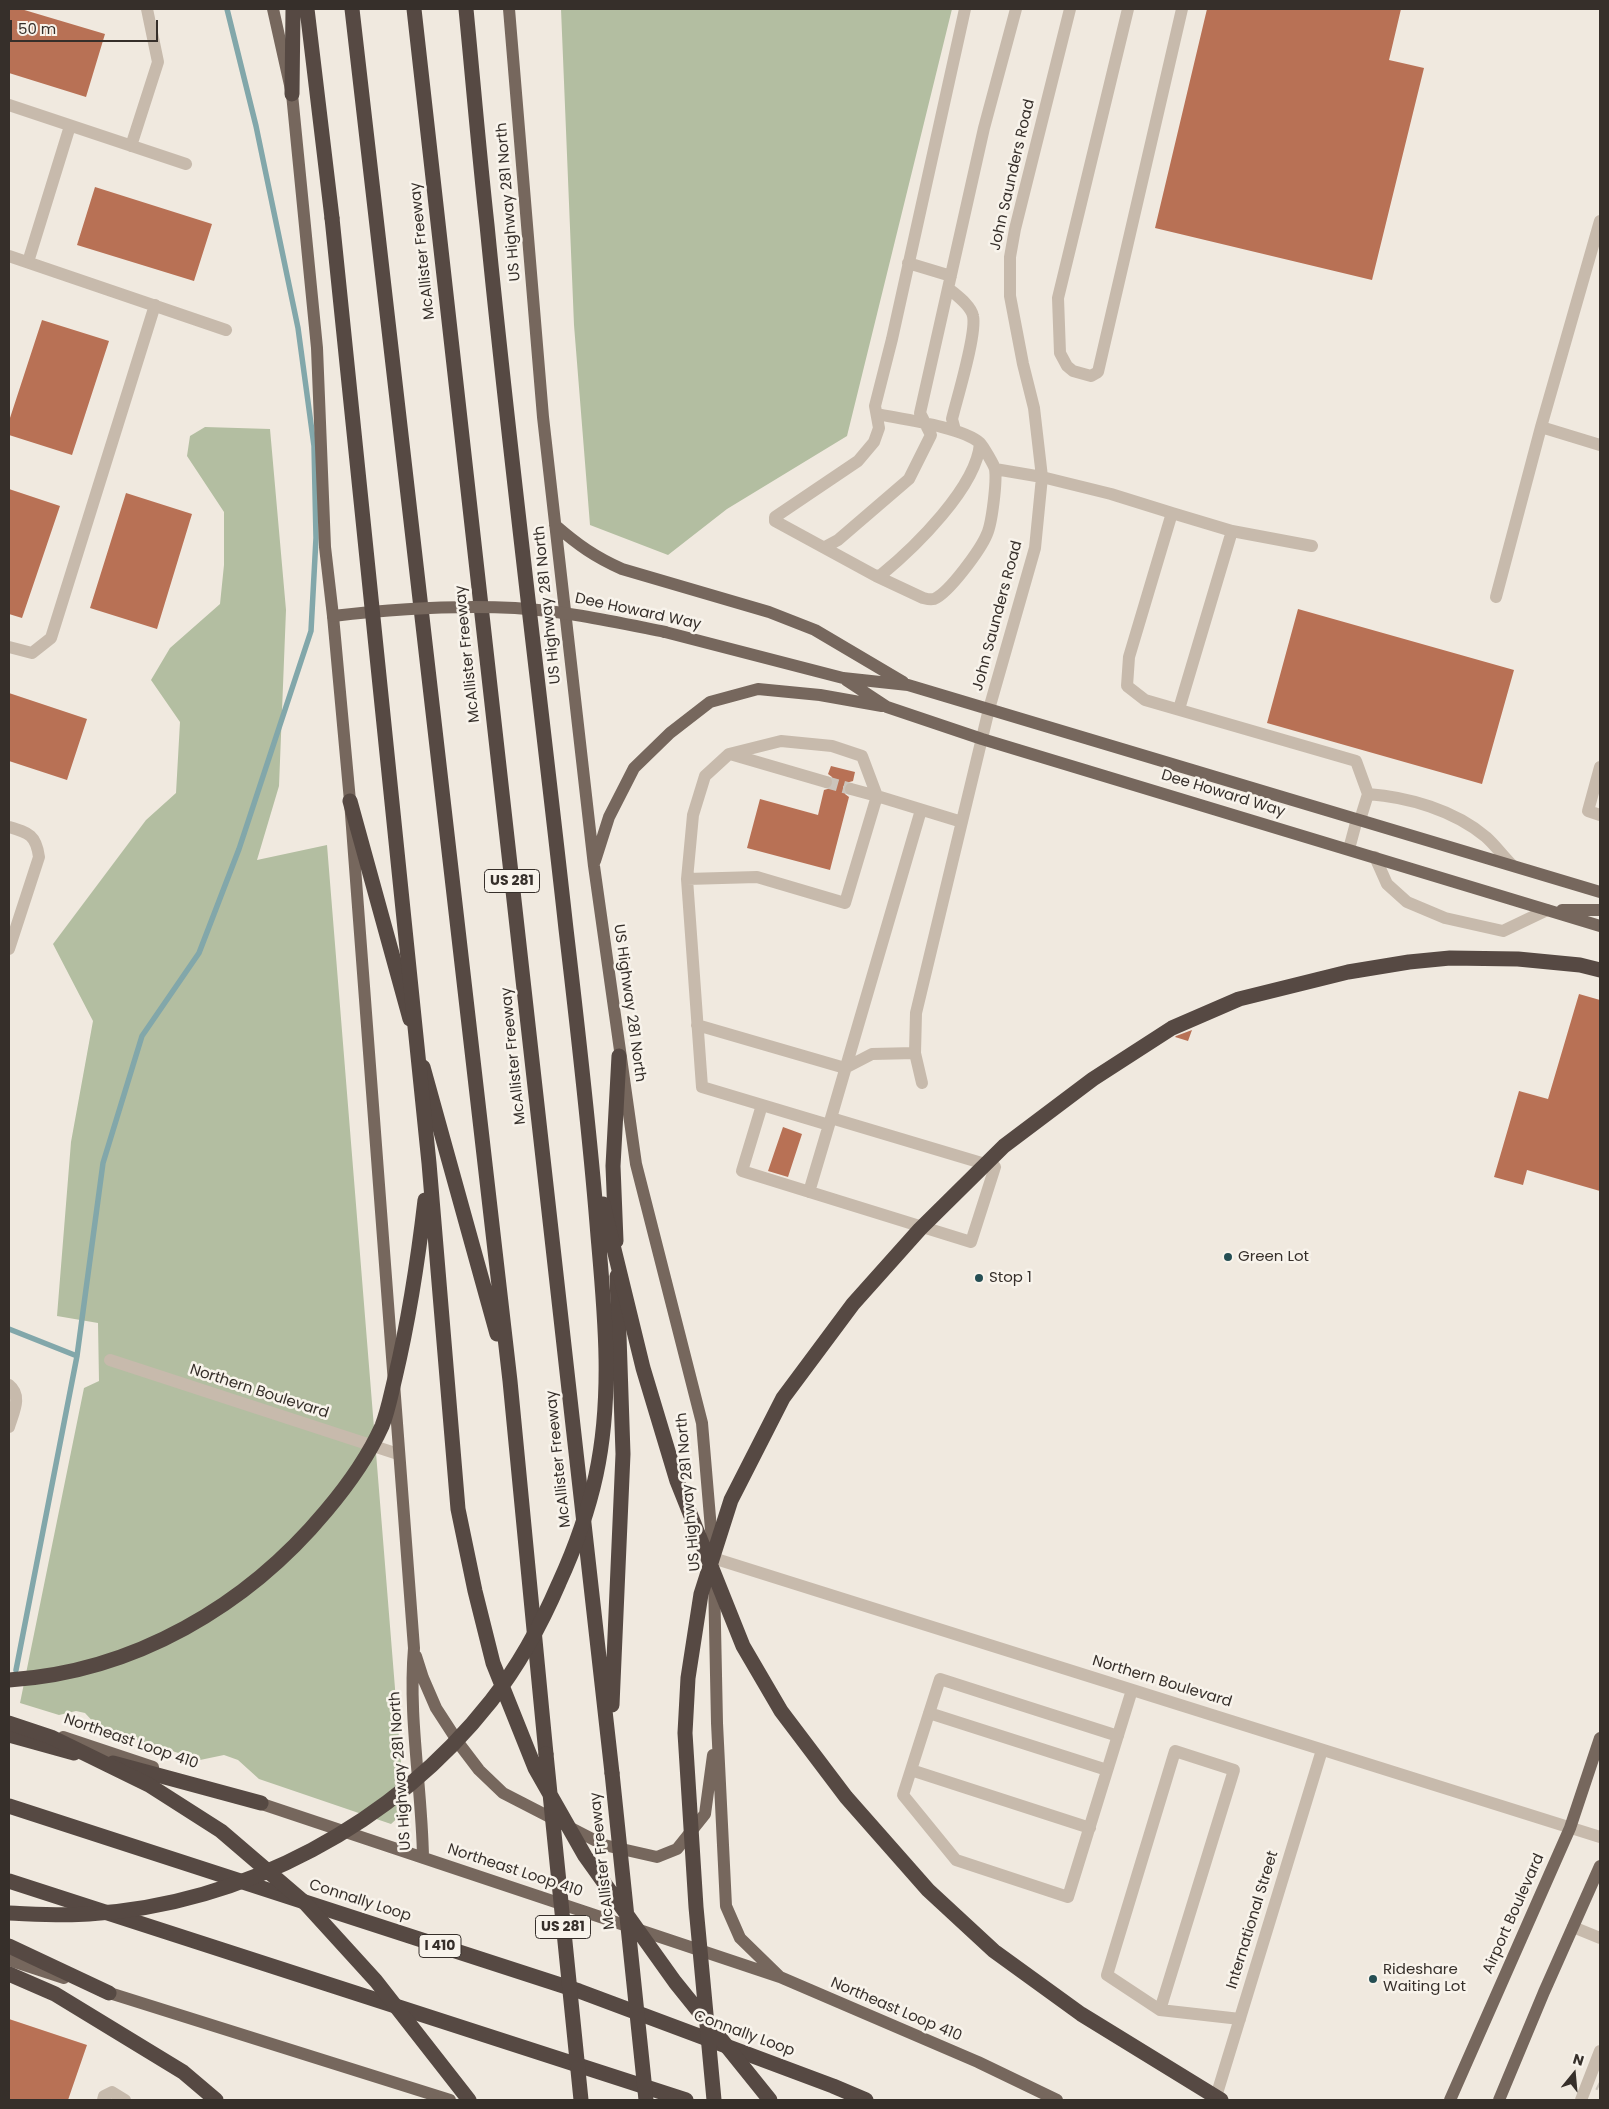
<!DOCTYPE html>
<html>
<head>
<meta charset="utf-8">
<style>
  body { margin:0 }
  #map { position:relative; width:1609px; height:2109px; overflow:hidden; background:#f0e9df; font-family:Poppins,sans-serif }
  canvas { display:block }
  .frame { position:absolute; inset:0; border:10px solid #362f2a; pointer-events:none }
  .north { position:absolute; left:1549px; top:2049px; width:50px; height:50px; -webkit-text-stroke:4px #f8f3eb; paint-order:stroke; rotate:17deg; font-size:14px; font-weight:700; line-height:20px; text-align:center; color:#362f2a }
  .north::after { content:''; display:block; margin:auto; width:18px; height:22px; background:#362f2a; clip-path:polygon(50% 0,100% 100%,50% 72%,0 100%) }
  .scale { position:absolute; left:10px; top:20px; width:148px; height:22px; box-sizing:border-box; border:2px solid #362f2a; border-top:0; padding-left:6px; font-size:15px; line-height:18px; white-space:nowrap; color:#362f2a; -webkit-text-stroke:4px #f8f3eb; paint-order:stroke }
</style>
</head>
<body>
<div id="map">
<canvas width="1609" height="2109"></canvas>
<div class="frame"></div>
<div class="north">N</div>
<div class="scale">50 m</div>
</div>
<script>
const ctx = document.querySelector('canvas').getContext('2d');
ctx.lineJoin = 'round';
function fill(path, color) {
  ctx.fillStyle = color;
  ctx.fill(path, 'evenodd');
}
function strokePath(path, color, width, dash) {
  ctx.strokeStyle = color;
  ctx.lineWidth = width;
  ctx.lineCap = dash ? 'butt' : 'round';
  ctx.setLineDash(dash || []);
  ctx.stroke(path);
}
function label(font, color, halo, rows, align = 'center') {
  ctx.font = font + ' Poppins,sans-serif';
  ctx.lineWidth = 5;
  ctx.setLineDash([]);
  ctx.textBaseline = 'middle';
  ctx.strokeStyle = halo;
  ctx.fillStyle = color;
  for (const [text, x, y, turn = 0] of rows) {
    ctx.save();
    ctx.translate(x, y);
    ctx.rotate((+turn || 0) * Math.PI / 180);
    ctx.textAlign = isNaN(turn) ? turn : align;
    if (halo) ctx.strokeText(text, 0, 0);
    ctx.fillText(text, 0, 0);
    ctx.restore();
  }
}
const green = new Path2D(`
  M561,9H952L847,436L727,509L668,555L590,525L574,325Z
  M205,427L270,429L286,610L279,786L257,860L327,845L404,1800L402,1814L391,1824L259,1779L238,1760L224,1755L200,1760L98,1727L85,1713L76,1711L59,1715L20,1703L84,1388L99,1381L98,1323L57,1316L71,1142L93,1021L53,944L146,820L176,793L180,722L151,680L170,648L220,604L224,565V512L187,456L190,436Z`);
const stream = new Path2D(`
  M9,1329L77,1356
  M16,1670L77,1356L103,1163L142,1036L199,953L239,849L311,631L316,538L314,446L298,328L256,126L227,9`);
const building = new Path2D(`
  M9,9H21L105,34L86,97L9,73Z
  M1207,9H1401L1389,60L1424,68L1372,280L1155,228Z
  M95,187L212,224L194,281L77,245Z
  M42,320L109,341L72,455L9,435V421Z
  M9,489L60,506L22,618L9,614Z
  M126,493L192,514L157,629L90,608Z
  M1298,609L1514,670L1482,784L1267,723Z
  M9,693L87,719L67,780L9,761Z
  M831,766L855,772L853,781L846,783L843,787L845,794L849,797L830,870L747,848L760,799L818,815L824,790L831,788L834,784L832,777L828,774Z
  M1579,994L1600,1000V1191L1527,1170L1523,1185L1494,1177L1519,1091L1548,1099Z
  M1192,1030L1188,1041L1175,1037L1176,1036Z
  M783,1127L802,1134L788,1177L768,1171Z
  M9,2019L87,2045L68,2100H9Z`);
const minorTunnel = new Path2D(`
  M826,782L851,789
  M1598,2084L1600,2085`);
const minor = new Path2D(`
  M965,9L892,339L875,406L879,428L874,442L858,461L775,517V521L876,576L881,575C914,548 977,487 980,443
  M1128,9L1058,298L1060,353L1067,366L1073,371L1091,376L1098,372L1182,9
  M9,105L186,164
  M131,146L158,62L147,9
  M9,256L226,330
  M28,262L70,126
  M908,263L951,276
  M948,288C956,295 971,305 973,316C977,334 957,398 952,419L955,430
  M1541,427L1600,445
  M995,469L1042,477L1111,494L1172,513L1129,657L1127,686L1145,700L1356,761L1368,794L1360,820
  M1172,513L1232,531L1179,709
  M1232,531L1312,546
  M825,547L838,540L909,479L931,435L920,413L984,128L1016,9
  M876,576L923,598C927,599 930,600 934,599C949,593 981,549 987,534C992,523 997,481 995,469C994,465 983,446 980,443C962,427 901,419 877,414
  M1496,597L1541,427L1600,221
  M9,647L32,653L51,638L155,305
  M730,754L826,782
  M1600,767L1588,811L1600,815
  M851,789L877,796
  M1368,794C1408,797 1454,810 1486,837C1495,845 1503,856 1512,865
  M9,827C29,833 36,835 39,857L9,949
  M1349,849L1357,819
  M1375,857L1387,884L1407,902L1445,918L1503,931L1547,910
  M687,879L757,877L845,903L877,796L962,822
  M697,1025L845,1068L872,1054L915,1053
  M922,1083L915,1053L916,1013L989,709L1035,548L1042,477L1034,408L1023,364L1010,296V257L1015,229L1070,9
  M762,1105L742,1171L971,1242L995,1167L831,1118L921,810
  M829,1125L702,1087L687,879L693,815L705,776L729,754L781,741L832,746L862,756L877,796
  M809,1192L831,1118
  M110,1360L398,1454
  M9,1385C23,1396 13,1413 9,1427
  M713,1558L1600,1837
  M929,1713L1107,1770
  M1118,1736L940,1679L903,1795L956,1860L1068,1897L1132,1690
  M911,1770L1090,1828
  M1573,1927L1600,1938
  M1160,2010L1234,1770L1175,1751L1107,1975L1160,2010L1240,2019
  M103,2100L104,2096L112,2092L125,2100
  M1215,2100L1322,1750
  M1581,2100L1600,2051`);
const major = new Path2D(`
  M273,9L292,94L317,348L325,547L333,616L350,801L414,1648C408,1718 422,1788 423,1858
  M509,9L543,417L594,866L636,1164L702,1423L713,1553
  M555,525C578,545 595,557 622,569L769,612L815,630L903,682
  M665,632L843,678L908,685L1600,892
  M846,680L887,707L982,739L1600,926
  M595,861L609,817L634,768L670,733L710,702L758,689L820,695L882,706
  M1562,910H1600
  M714,1578L717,1723L726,1906L740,1938L780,1977
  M416,1656L423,1678L436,1708L460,1745L479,1770L503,1793L604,1845L657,1857L677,1849L705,1814L713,1755
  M63,1737L153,1767
  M253,1801L780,1977L978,2062L1057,2100
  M9,1960L64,1978
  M100,1990L450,2100
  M1450,2100L1570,1828L1600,1738
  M1499,2100L1544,1992L1600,1866`);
const highway = new Path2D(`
  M307,9L332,218
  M352,9L510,1381L546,1754
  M414,9L612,1773
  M292,94L293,9
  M350,801L410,1019
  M423,1067L497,1334
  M616,1241L613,1166L619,1056
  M612,1705L623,1454L617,1276
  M9,1735L74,1753
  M113,1763L261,1803
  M9,1806L579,1991L833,2086L866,2100
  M9,1881L686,2100
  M9,1946L109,1993
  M9,1974L55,1994L183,2072L216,2100`);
const majorBridge = new Path2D(`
  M333,616C393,609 455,605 515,608C566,611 615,622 665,632`);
const highwayBridge = new Path2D(`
  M332,218L429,1163L458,1509L475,1591L493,1663L535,1768L585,1856L675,1982L770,2100
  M603,1204L643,1368L677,1481L743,1646L781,1711L846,1797L928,1890L994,1951L1081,2014L1221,2100
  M9,1680C134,1672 247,1606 326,1511C348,1485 368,1457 382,1426C388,1411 391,1394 395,1378C409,1319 418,1260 425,1200
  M9,1723L51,1737L149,1785L221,1831L305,1903L376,1981L469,2100
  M546,1754L581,2100
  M612,1773L646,2100
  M9,1913C35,1914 62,1916 89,1914C245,1904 394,1824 491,1701C519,1665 541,1625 559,1583C575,1548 588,1512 596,1475C613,1396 605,1315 598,1236C590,1133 578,1031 566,929C540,694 510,460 487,225C479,153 473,81 466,9
  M714,2100L696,1907L685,1733L688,1678L701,1594L731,1500L783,1398L853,1304L920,1229L1004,1146L1093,1079L1172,1028L1239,999L1348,972L1409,962L1450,958L1518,959L1580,965L1600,970`);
const markers = [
  [1228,1257,5,"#254e53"],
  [979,1278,5,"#254e53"],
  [1373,1979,5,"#254e53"]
];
const shields = [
  [512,881,55],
  [563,1927,55],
  [440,1946,42]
];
const shieldNames = [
  ["US 281",512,881],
  ["US 281",563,1927],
  ["I 410",440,1946]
];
const streetNames = [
  ["John Saunders Road",1013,175,-77],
  ["US Highway 281 North",509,202,-95],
  ["McAllister Freeway",423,251,-96],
  ["US Highway 281 North",548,605,-96],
  ["Dee Howard Way",638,612,12],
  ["John Saunders Road",998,616,-75],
  ["McAllister Freeway",468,654,-96],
  ["Dee Howard Way",1223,794,17],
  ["US Highway 281 North",629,1003,82],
  ["McAllister Freeway",514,1056,-96],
  ["Northern Boulevard",259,1392,18],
  ["McAllister Freeway",559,1459,-96],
  ["US Highway 281 North",689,1492,-95],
  ["Northern Boulevard",1162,1682,17],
  ["Northeast Loop 410",131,1742,19],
  ["US Highway 281 North",401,1771,-94],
  ["McAllister Freeway",603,1861,-96],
  ["Northeast Loop 410",515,1871,18],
  ["Connally Loop",360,1901,18],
  ["Airport Boulevard",1514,1914,-66],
  ["International Street",1253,1920,-73],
  ["Northeast Loop 410",896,2010,23],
  ["Connally Loop",744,2034,20]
];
const poiNames = [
  ["Green Lot",1238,1257],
  ["Stop 1",989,1278],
  ["Rideshare",1383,1970],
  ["Waiting Lot",1383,1987]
];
fill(green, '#b3bea1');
strokePath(stream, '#82a7aa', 5.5);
fill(building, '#b87155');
strokePath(minorTunnel, '#cbc4bb', 12, [12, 6]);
strokePath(minor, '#c7baac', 12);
strokePath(major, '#76675d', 12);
strokePath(highway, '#564943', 15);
strokePath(majorBridge, '#76675d', 12);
strokePath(highwayBridge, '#564943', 15);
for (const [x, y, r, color] of markers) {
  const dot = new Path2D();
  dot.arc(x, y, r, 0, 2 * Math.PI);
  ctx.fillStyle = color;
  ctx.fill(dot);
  strokePath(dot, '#f8f3eb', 2);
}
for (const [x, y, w] of shields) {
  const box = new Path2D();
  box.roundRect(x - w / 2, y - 11.5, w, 23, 4);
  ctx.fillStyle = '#f8f3eb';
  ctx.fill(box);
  strokePath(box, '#362f2a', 1);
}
label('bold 14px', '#362f2a', null, shieldNames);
label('15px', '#362f2a', '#f8f3eb', streetNames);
label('15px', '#362f2a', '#f8f3eb', poiNames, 'left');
</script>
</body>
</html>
